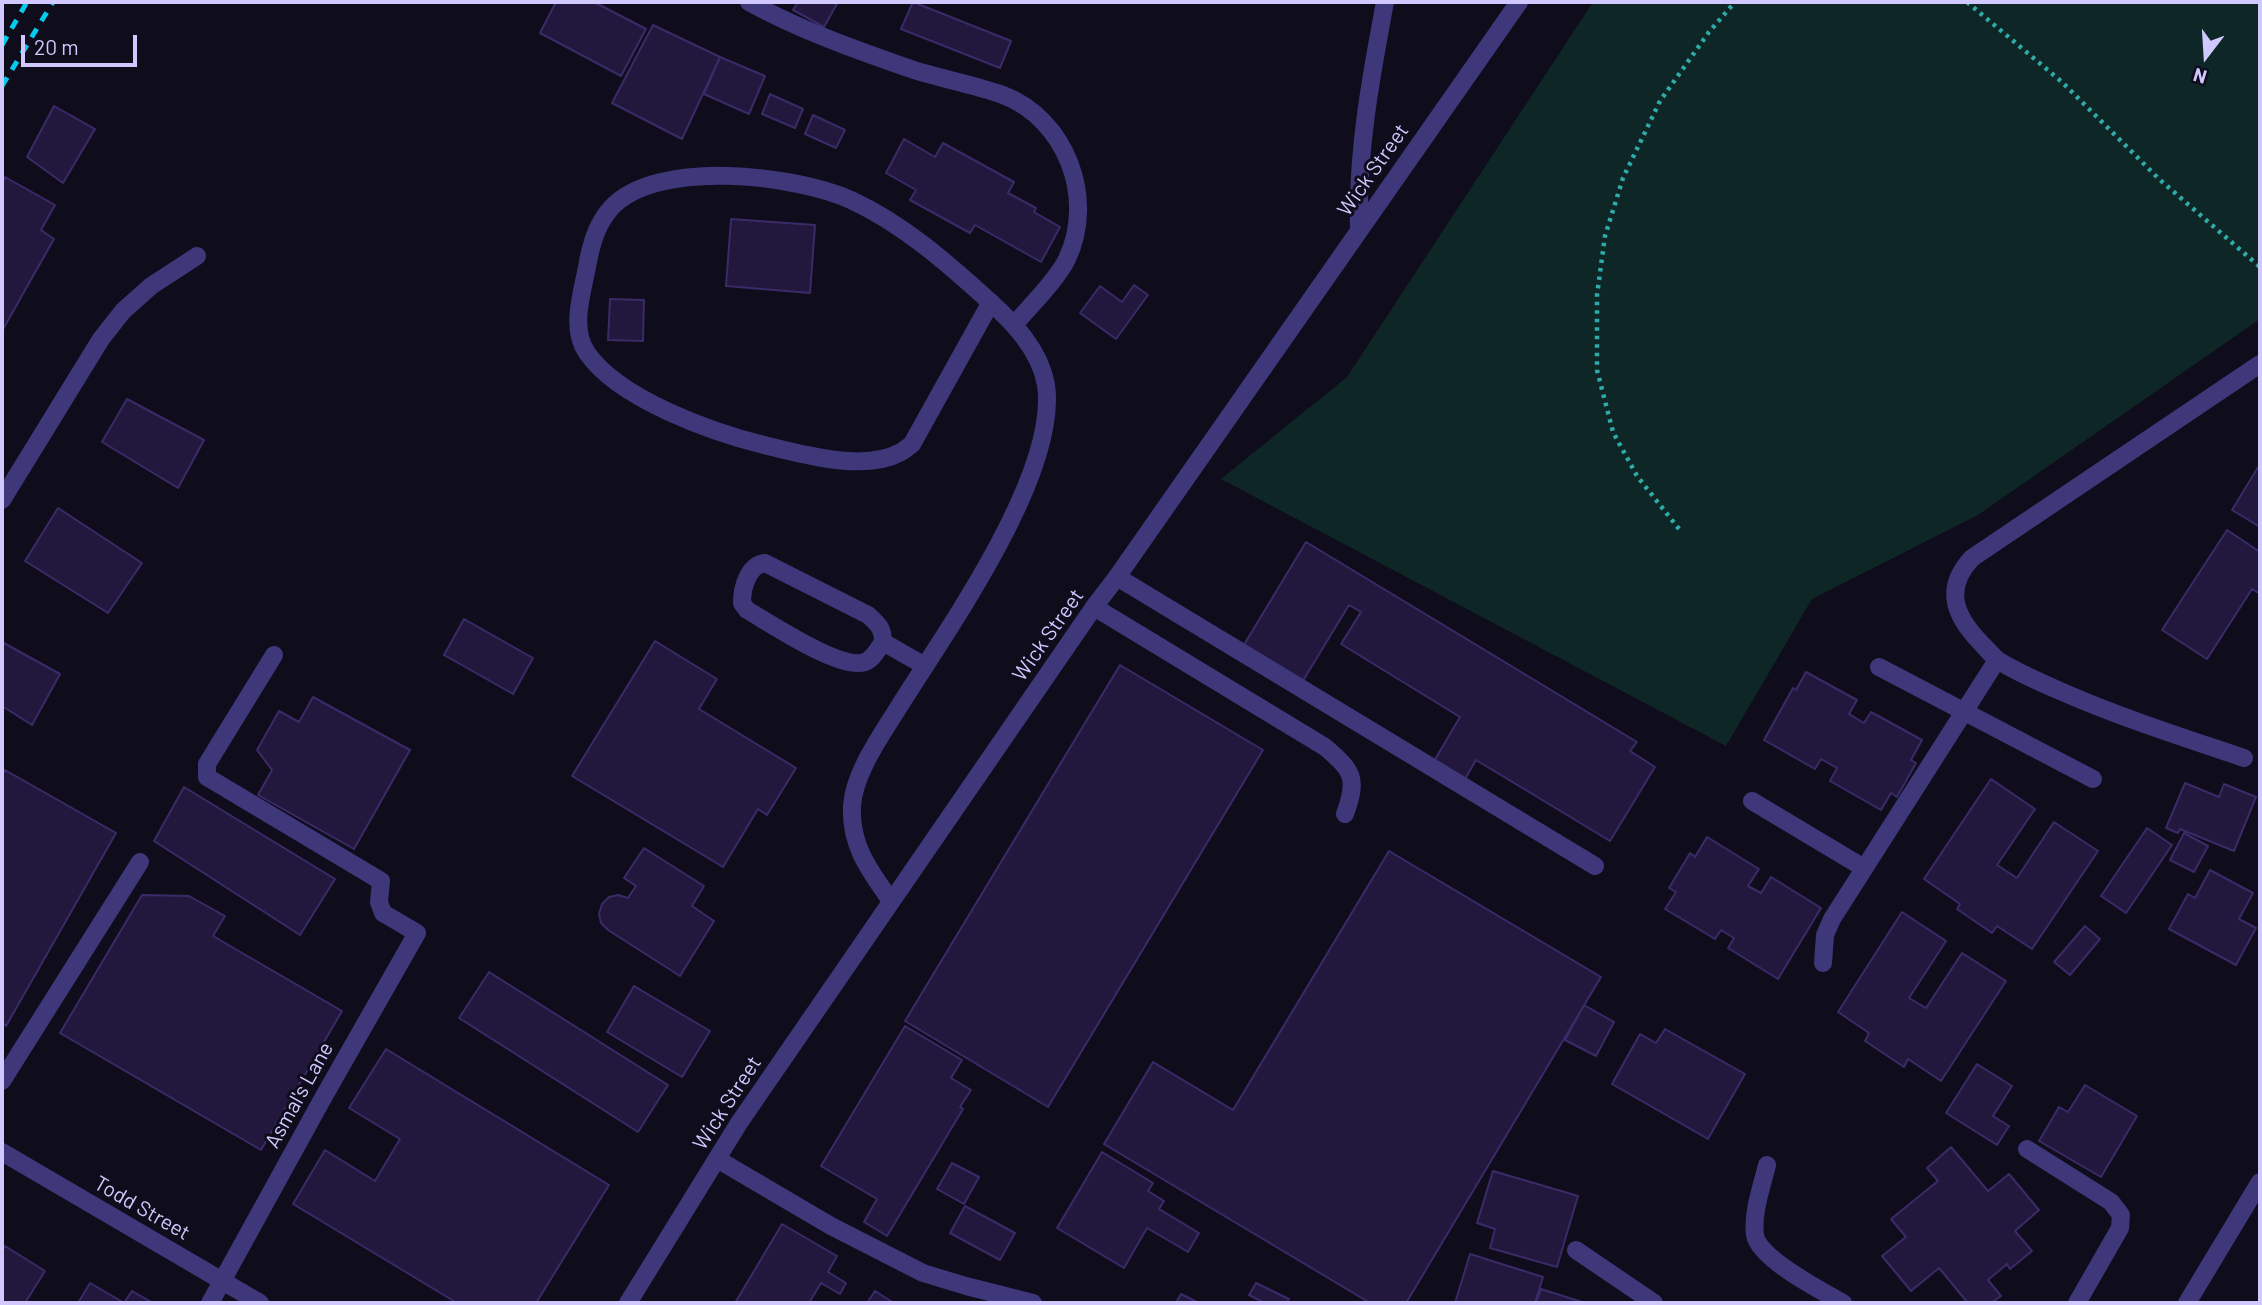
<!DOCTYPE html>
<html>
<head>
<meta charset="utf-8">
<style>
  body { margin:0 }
  #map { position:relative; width:2262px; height:1305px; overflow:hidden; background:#0f0c1c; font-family:Barlow,sans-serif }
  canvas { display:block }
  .frame { position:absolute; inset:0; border:4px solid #d1c8fe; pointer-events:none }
  .north { position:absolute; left:2171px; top:21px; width:70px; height:70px; -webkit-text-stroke:5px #0f0c1c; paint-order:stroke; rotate:197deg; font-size:19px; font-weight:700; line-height:28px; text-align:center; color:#d1c8fe }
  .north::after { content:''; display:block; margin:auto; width:24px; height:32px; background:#d1c8fe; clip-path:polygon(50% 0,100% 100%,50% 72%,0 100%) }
  .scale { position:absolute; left:21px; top:35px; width:116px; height:32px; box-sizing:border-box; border:4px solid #d1c8fe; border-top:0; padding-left:9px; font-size:21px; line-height:24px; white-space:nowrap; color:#d1c8fe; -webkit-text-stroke:5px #0f0c1c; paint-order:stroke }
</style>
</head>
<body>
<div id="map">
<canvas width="2262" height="1305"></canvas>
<div class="frame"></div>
<div class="north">N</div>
<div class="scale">20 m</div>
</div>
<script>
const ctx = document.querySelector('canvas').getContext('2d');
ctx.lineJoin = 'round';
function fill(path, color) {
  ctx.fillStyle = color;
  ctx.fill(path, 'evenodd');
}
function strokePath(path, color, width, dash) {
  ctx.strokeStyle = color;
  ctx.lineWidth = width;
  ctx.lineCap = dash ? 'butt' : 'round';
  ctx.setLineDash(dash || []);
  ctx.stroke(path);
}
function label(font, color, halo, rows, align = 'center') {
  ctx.font = font + ' Barlow,sans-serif';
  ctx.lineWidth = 6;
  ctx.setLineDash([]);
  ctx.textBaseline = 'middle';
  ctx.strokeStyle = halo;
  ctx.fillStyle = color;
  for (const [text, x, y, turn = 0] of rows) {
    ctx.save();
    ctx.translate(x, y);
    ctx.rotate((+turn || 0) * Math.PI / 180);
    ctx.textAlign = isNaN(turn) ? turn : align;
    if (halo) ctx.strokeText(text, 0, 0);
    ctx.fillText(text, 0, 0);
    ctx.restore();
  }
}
const green = new Path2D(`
  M1593,2H2260V319L1978,515L1812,599L1726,746L1221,479L1347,377Z`);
const building = new Path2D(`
  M556,2H594L646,29L621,76L540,33Z
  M798,2H838L824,27L793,10Z
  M913,2L1011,41L1000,68L901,29Z
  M653,25L720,57L682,139L612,103Z
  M720,57L765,76L749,114L704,94Z
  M770,94L803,109L795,128L762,114Z
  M54,106L95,129L63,183L27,157Z
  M813,115L845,130L836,148L805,134Z
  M904,139L935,157L943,143L1014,182L1008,193L1036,208L1034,212L1060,227L1041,262L975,225L970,233L910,200L916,190L886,173Z
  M5,177L55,205L41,230L54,239L2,331V183Z
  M731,219L815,225L810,293L726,286Z
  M1134,285L1148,295L1116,339L1080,313L1100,286L1122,302Z
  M610,299L644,300L643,341L608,340Z
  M127,399L204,440L178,488L102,442Z
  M2260,464V527L2232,510Z
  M58,508L142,563L108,613L25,561Z
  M2227,530L2260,552V594L2252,589L2207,659L2162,630Z
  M1306,542L1637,742L1630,751L1655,767L1610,841L1476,760L1465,779L1434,761L1460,717L1341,644L1361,612L1349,605L1301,684L1242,648Z
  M464,619L533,658L513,694L444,655Z
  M655,641L717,679L699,709L796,768L767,815L758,809L723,867L572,776Z
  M2,642L60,674L32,725L2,706Z
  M1120,665L1263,750L1048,1107L905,1021Z
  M1806,672L1857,700L1849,714L1864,723L1871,712L1922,740L1911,760L1916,763L1897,797L1891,793L1881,810L1830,781L1837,768L1821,759L1815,769L1764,740L1793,688L1796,690Z
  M313,697L410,750L354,849L258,795L272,770L257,750L279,711L299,722Z
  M5,770L116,833L6,1026L2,1023V776Z
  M1991,779L2035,809L1997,865L2017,878L2054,822L2098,851L2032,949L1997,926L1992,933L1957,909L1960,904L1924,879Z
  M2185,783L2219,797L2224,784L2256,797L2234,851L2180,829L2178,833L2166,828Z
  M184,787L335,879L300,935L154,841Z
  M2147,828L2172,845L2126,913L2101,896Z
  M2184,833L2208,846L2194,872L2170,860Z
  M1707,837L1759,869L1748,886L1761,893L1771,877L1821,908L1778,979L1728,948L1734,938L1721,930L1715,939L1665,909L1676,892L1669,888L1690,853L1695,857Z
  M644,848L704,886L692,906L714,921L680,976L608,930L601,923L599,914L602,904L609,897L618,895L628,898L636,886L624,878Z
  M1389,851L1601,977L1406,1303H1370L1104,1144L1153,1062L1233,1110Z
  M2210,870L2253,893L2239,919L2256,928L2236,965L2169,929L2188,894L2195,898Z
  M142,895L189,896L225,916L213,936L342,1011L261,1150L60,1033Z
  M1902,912L1946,941L1909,998L1926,1008L1962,953L2006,981L1941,1081L1908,1059L1904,1067L1865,1041L1869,1033L1838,1012Z
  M2085,926L2100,939L2070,975L2054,962Z
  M489,972L668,1085L638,1132L459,1018Z
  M634,986L710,1031L682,1077L607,1032Z
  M1584,1005L1614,1022L1596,1056L1565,1040Z
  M905,1026L962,1060L951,1078L971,1090L960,1107L963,1109L887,1236L864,1222L877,1199L821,1166Z
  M1665,1029L1745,1074L1708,1139L1612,1084L1640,1034L1656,1043Z
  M386,1049L609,1185L536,1303H457L293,1204L325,1150L375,1181L400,1139L349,1108Z
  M1977,1064L2012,1086L1993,1116L2009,1126L1997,1145L1946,1113Z
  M2085,1085L2137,1116L2101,1177L2039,1141L2059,1107L2068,1112Z
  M1951,1147L1988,1191L2009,1174L2039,1210L2015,1231L2032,1251L2010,1269L2007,1264L1988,1280L2001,1296L1991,1303H1968L1939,1268L1911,1291L1882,1256L1906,1237L1891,1219L1938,1181L1927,1168Z
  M1102,1152L1153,1183L1148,1191L1164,1201L1159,1209L1199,1233L1188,1252L1147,1228L1124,1268L1057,1228Z
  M952,1163L979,1177L964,1204L937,1189Z
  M1493,1171L1578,1196L1557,1267L1490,1248L1495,1229L1477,1223Z
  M965,1206L1015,1233L1000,1260L950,1233Z
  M782,1224L837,1256L828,1272L846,1283L840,1294L821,1283L809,1303H735Z
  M5,1246L45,1271L25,1303H2V1251Z
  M1470,1254L1543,1277L1535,1303H1455Z
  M90,1283L121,1301L120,1303H78Z
  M1256,1283L1289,1299L1287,1303H1265L1249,1295Z
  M1541,1289L1585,1303H1536Z
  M132,1291L153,1303H124Z
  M875,1291L894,1303H867Z
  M1181,1294L1199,1303H1176Z`);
const path = new Path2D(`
  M1967,2L2062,82L2159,179L2260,267
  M1679,529L1637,476L1613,432L1597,370V295L1605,236L1623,178L1660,101L1709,32L1735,2`);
const service = new Path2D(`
  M749,2C800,30 856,50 911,69C941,79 973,84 1003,95C1066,119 1096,198 1067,259C1057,280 1029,307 1014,325
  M1359,228C1357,151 1371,77 1385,2
  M765,563L868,615C878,624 883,628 883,642C878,649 873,659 865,662C841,671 770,623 747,610L742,603C742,588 748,565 765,563Z
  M1117,577L1595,866
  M1094,607L1325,747C1353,771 1358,778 1345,814
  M883,642L925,666
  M1879,667L2093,779
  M2244,758C2185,738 2125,719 2067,694C2044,684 2020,674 1999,661C1992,656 1986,648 1980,642C1954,615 1944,588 1972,558L2260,364
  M1752,801L1864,868
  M891,901C870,871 850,846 852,806C854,772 883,733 900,705C947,630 1059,474 1046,385C1040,350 1013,322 988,300C946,262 903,224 851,200C795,175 657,158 611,208C596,225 591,245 587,267C582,294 570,328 587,353C619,399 711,432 764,445C801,454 864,472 899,453C904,451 908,447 912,444L991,302
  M1823,963L1825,935L1832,919L1997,660
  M2,1081L140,862
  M2027,1149L2111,1202L2121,1215L2120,1228L2077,1303
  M717,1159L831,1226L923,1273L966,1286L1033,1303
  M1767,1165C1762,1186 1752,1213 1755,1235C1759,1259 1822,1291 1843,1303
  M210,1303L323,1098L417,933L383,913L379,902L381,881L207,777V764L274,655`);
const minor = new Path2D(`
  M2,500L101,339L123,311L151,286L197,256
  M2,1152L260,1303
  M1576,1250L1654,1303
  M628,1303L739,1123L1094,607L1117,577L1519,2`);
const tertiary = new Path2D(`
  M2187,1303L2260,1182`);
const rail = new Path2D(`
  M2,45L27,2
  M2,86L53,2`);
const streetNames = [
  ["Wick Street",1373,170,-55],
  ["Wick Street",1048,635,-55],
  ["Asmal's Lane",299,1095,-61],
  ["Wick Street",727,1103,-57],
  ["Todd Street",142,1208,30]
];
fill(green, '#0f2626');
fill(building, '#22183d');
strokePath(building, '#3a2b68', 2);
strokePath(path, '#2fabaa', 4.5, [3.5, 5]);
strokePath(service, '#3e377a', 18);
strokePath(minor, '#3e377a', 18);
strokePath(tertiary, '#3e377a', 18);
strokePath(rail, '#05c9ed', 5, [10, 9]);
label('21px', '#d1c8fe', '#0f0c1c', streetNames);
</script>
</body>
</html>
